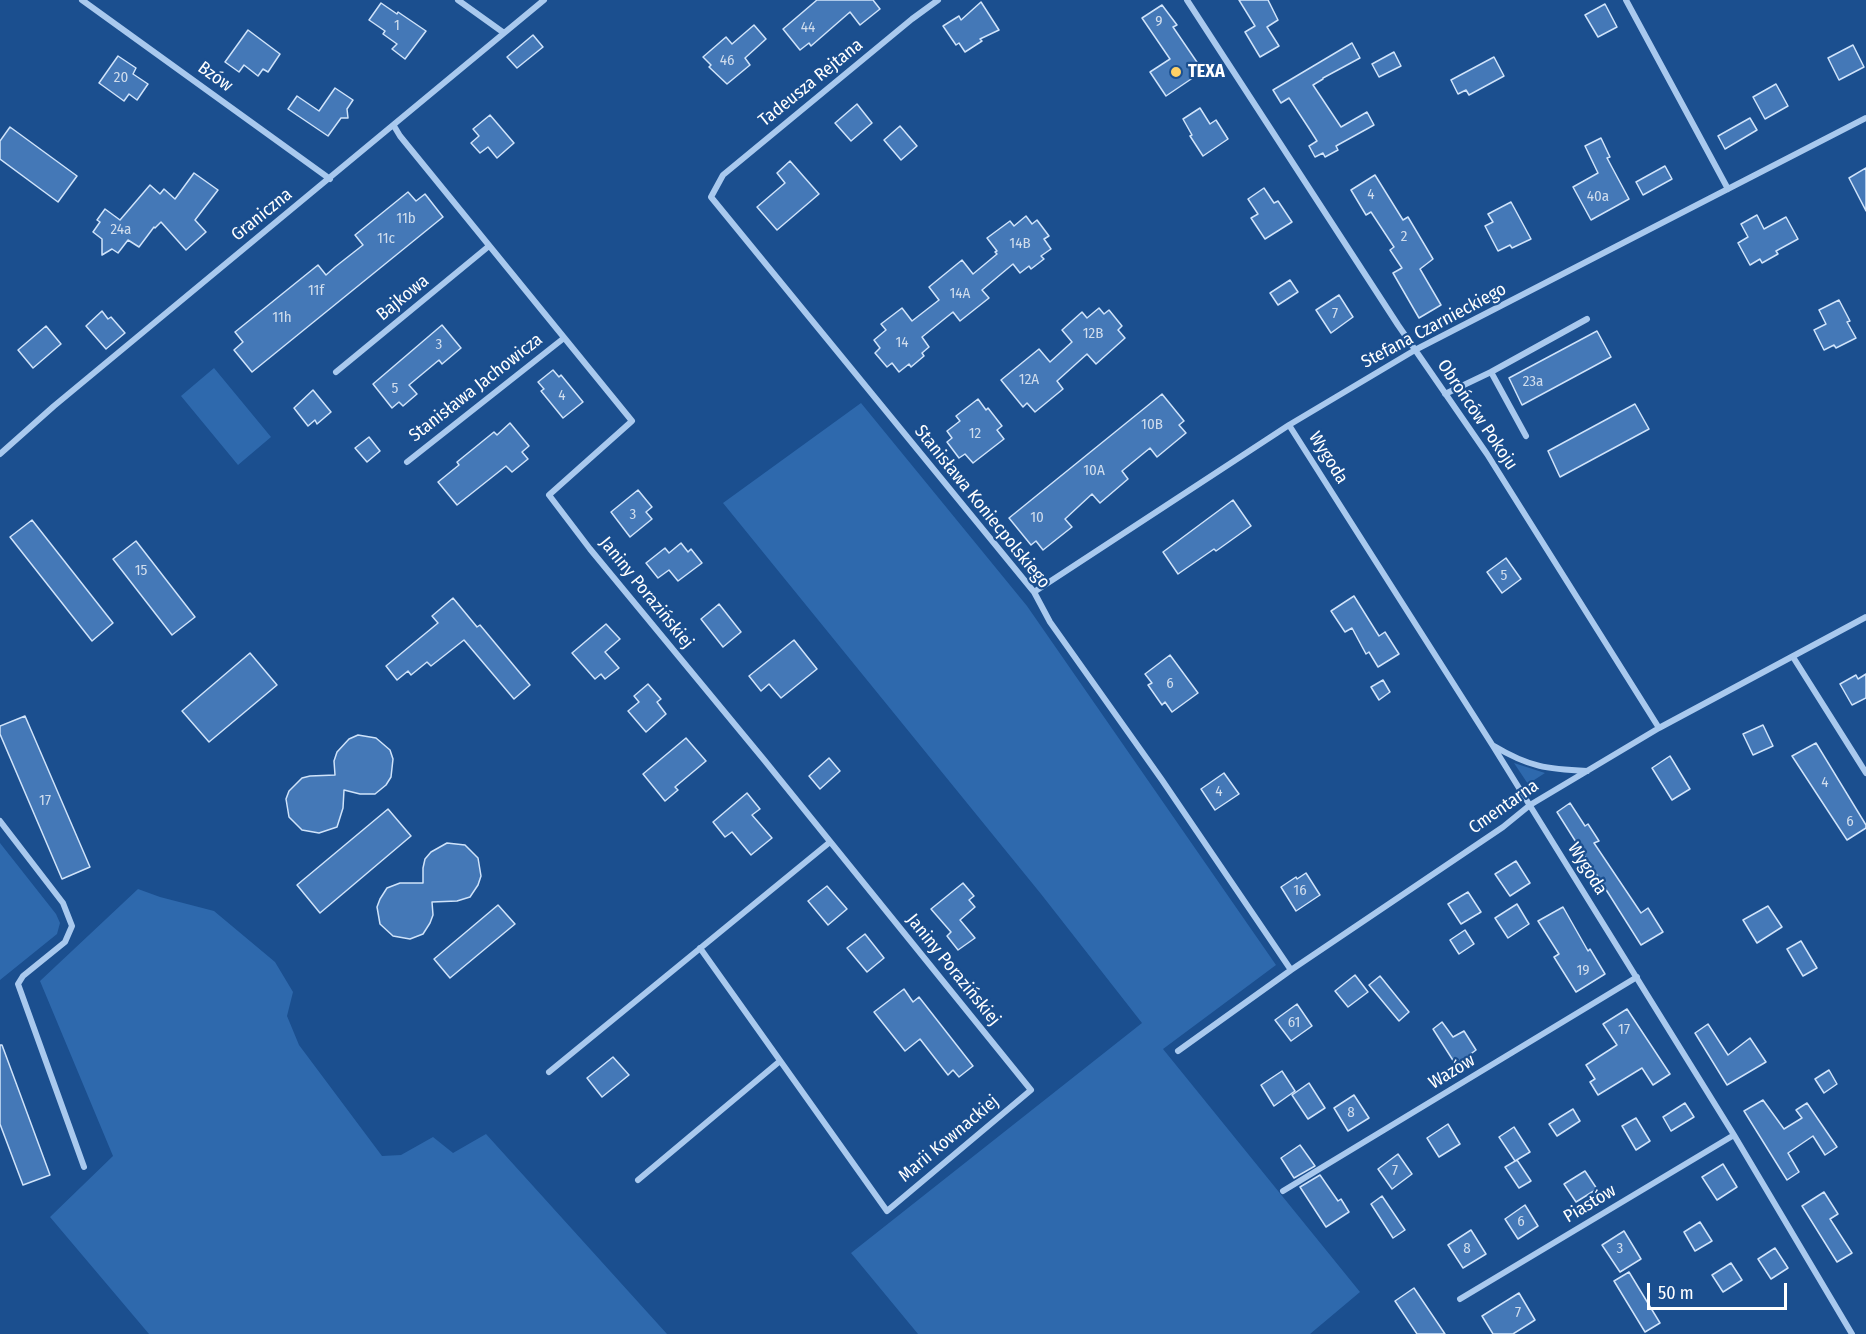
<!DOCTYPE html>
<html>
<head>
<meta charset="utf-8">
<style>
  body { margin:0 }
  #map { position:relative; width:1866px; height:1334px; overflow:hidden; background:#1b4f8f; font-family:"Fira Sans Condensed",sans-serif }
  canvas { display:block }
  .scale { position:absolute; left:1647px; top:1283px; width:140px; height:27px; box-sizing:border-box; border:3px solid #fff; border-top:0; padding-left:8px; font-size:18px; line-height:21px; white-space:nowrap; color:#fff; -webkit-text-stroke:4px #1b4f8f; paint-order:stroke }
</style>
</head>
<body>
<div id="map">
<canvas width="1866" height="1334"></canvas>
<div class="scale">50 m</div>
</div>
<script>
const ctx = document.querySelector('canvas').getContext('2d');
ctx.lineJoin = 'round';
function fill(path, color) {
  ctx.fillStyle = color;
  ctx.fill(path, 'evenodd');
}
function strokePath(path, color, width, dash) {
  ctx.strokeStyle = color;
  ctx.lineWidth = width;
  ctx.lineCap = dash ? 'butt' : 'round';
  ctx.setLineDash(dash || []);
  ctx.stroke(path);
}
function label(font, color, halo, rows, align = 'center') {
  ctx.font = font + ' "Fira Sans Condensed",sans-serif';
  ctx.lineWidth = 4.5;
  ctx.setLineDash([]);
  ctx.textBaseline = 'middle';
  ctx.strokeStyle = halo;
  ctx.fillStyle = color;
  for (const [text, x, y, turn = 0] of rows) {
    ctx.save();
    ctx.translate(x, y);
    ctx.rotate((+turn || 0) * Math.PI / 180);
    ctx.textAlign = isNaN(turn) ? turn : align;
    if (halo) ctx.strokeText(text, 0, 0);
    ctx.fillText(text, 0, 0);
    ctx.restore();
  }
}
const green = new Path2D(`
  M214,368L271,437L238,465L181,396Z
  M861,403L1027,606L1276,965L1163,1049L1360,1292L1310,1334H918L851,1253L1142,1023L1041,894L723,503Z
  M1514,763L1545,773L1528,784Z
  M0,843L56,914L60,923L57,934L0,980Z
  M138,889L160,897L214,911L275,962L293,992L287,1016L299,1045L382,1156L401,1155L433,1137L453,1153L486,1134L667,1334H149L50,1217L113,1156L40,981Z`);
const building = new Path2D(`
  M817,0H873L880,9L860,25L850,12L811,46L809,43L800,50L783,29Z
  M1239,0H1268L1278,20L1267,27L1279,46L1260,57L1245,32L1255,26Z
  M981,2L999,30L980,39L982,41L965,52L959,43L956,45L943,26L959,16L961,20Z
  M381,3L397,14L398,12L426,31L405,59L392,49L397,44L383,34L385,31L369,20Z
  M1605,4L1617,27L1598,37L1585,15Z
  M1162,5L1177,25L1173,27L1203,71L1166,96L1150,72L1170,59L1142,18Z
  M754,25L766,39L745,58L750,65L727,84L709,67L711,65L703,57L726,37L732,44Z
  M248,30L280,54L268,72L263,69L258,76L244,65L239,72L225,62Z
  M533,35L543,47L517,68L507,57Z
  M1352,43L1360,58L1323,78V79L1313,85L1341,127L1367,112L1374,125L1336,146L1338,150L1325,157L1323,153L1315,157L1309,146L1317,141L1310,130L1289,98L1281,103L1273,90Z
  M1853,45L1864,67L1839,80L1828,58Z
  M1394,52L1401,66L1379,77L1372,64Z
  M118,56L136,68L133,74L148,84L137,100L129,94L124,101L99,83Z
  M1494,57L1504,76L1469,95L1466,90L1458,94L1451,80Z
  M1776,84L1788,106L1765,119L1753,97Z
  M335,88L353,100L347,109L348,118H341L328,136L288,109L297,96L319,111Z
  M857,104L872,123L851,141L835,123Z
  M1200,108L1210,124L1216,120L1228,139L1203,156L1190,136L1192,135L1183,119Z
  M490,115L514,143L497,158L488,147L480,153L471,143L479,136L473,129Z
  M1750,118L1757,130L1725,149L1718,136Z
  M900,126L917,146L901,160L884,140Z
  M10,127L77,176L58,202L0,159V141Z
  M1601,138L1610,157L1607,158L1629,199L1591,220L1573,187L1598,173L1585,146Z
  M790,161L819,194L777,230L757,207L785,183L777,173Z
  M1665,166L1672,179L1643,195L1636,182Z
  M1866,168V211L1849,178Z
  M194,173L218,190L195,220L206,232L186,250L161,222L155,228L154,227L139,247L128,240L118,253L112,249L102,255V239L93,232L100,222L97,220L105,209L120,220L150,185L160,194L164,189L175,199Z
  M1375,175L1403,220L1408,217L1433,259L1420,269L1441,305L1419,318L1393,273L1402,268L1390,250L1394,247L1371,212L1366,215L1351,190Z
  M1264,188L1274,203L1278,201L1292,222L1265,239L1251,218L1258,214L1248,199Z
  M408,192L416,201L425,194L443,217L252,372L234,350L243,342L235,332L318,265L326,275L335,267L363,245L355,235Z
  M1511,202L1531,239L1512,248L1510,245L1498,251L1485,226L1493,222L1488,214Z
  M1757,215L1764,229L1786,217L1798,239L1776,251L1778,254L1762,263L1760,259L1750,265L1738,243L1748,237L1741,224Z
  M1026,216L1032,224L1037,220L1049,236L1044,239L1051,249L1041,256L1044,259L1031,269L1029,266L1020,273L1013,264L982,290L989,298L960,321L953,312L922,337L929,347L922,353L924,356L911,367L909,364L899,372L892,363L887,367L875,353L880,348L874,340L886,330L881,324L902,308L912,321L939,300L929,287L962,260L973,274L997,254L995,252L997,251L987,238L1010,221L1014,226Z
  M1290,280L1298,292L1278,305L1270,293Z
  M1339,295L1353,317L1331,333L1316,310Z
  M1839,300L1850,321L1847,322L1856,338L1836,348L1834,345L1824,350L1814,330L1826,324L1819,310Z
  M1099,308L1104,314L1109,310L1122,326L1118,330L1125,338L1096,364L1087,354L1057,381L1063,389L1035,412L1027,403L1023,407L1001,380L1039,349L1050,362L1072,342L1062,330L1082,312L1087,318Z
  M102,311L108,319L111,317L125,333L106,349L86,326Z
  M442,325L461,348L442,364L439,360L409,385L417,394L403,406L399,402L392,408L373,384Z
  M46,326L61,344L33,368L18,350Z
  M1597,331L1611,357L1522,405L1509,378Z
  M553,370L559,377L561,375L583,402L563,418L541,391L544,389L538,382Z
  M313,390L331,412L317,424L315,420L308,426L294,408Z
  M1162,394L1184,421L1179,425L1186,433L1157,457L1150,448L1122,471L1128,479L1100,503L1092,494L1065,519L1072,527L1043,550L1036,541L1031,545L1009,518Z
  M978,399L986,410L988,408L1002,426L997,430L1004,439L973,463L965,454L959,458L947,442L952,438L947,431L960,421L956,416Z
  M1635,404L1649,429L1560,477L1548,451Z
  M510,423L529,446L522,452L528,459L512,472L506,466L457,505L438,482L459,465L457,462L494,432L497,435Z
  M369,437L380,451L367,462L355,448Z
  M638,490L652,507L646,512L652,519L630,537L611,512Z
  M1233,500L1251,526L1216,551L1214,549L1178,574L1163,552Z
  M32,520L113,623L92,641L10,537Z
  M136,541L195,617L172,635L113,559Z
  M681,543L688,552L691,549L702,563L678,581L669,570L658,578L646,563L665,548L669,553Z
  M1506,558L1521,579L1502,593L1487,572Z
  M1354,596L1379,636L1385,632L1399,654L1378,667L1369,652L1366,654L1352,628L1345,632L1331,611Z
  M453,598L477,627L480,625L530,685L514,699L464,640L431,666L427,662L411,675L408,671L397,680L386,666L438,623L432,616Z
  M719,604L741,632L723,647L701,619Z
  M606,624L620,639L605,652L619,668L605,679L601,674L595,679L572,653Z
  M794,640L817,669L781,698L769,684L761,691L749,676Z
  M250,653L277,685L209,742L182,711Z
  M1170,655L1198,693L1172,712L1165,702L1162,705L1148,685L1152,683L1145,674Z
  M1866,674V698L1852,705L1840,684L1856,675L1858,679Z
  M1383,680L1390,692L1379,700L1371,687Z
  M648,684L661,699L657,702L666,714L646,732L628,711L639,702L634,696Z
  M25,716L90,867L62,879L0,734V726Z
  M1763,725L1773,746L1753,755L1743,734Z
  M358,735L376,738L390,750L393,759L391,777L386,785L375,794H360L344,790L343,808L337,827L319,833L302,830L289,817L286,799L289,791L302,778L310,776L335,775L334,761L337,752L349,739Z
  M686,738L706,761L675,787L678,790L665,801L643,774Z
  M1816,743L1866,825V828L1847,840L1792,756Z
  M1670,756L1690,789L1672,800L1652,768Z
  M829,758L840,771L820,789L809,776Z
  M1224,773L1239,794L1215,810L1201,789Z
  M747,793L760,809L752,815L772,838L751,855L732,832L725,837L713,822Z
  M1570,803L1585,826L1588,824L1599,841L1594,843L1641,913L1648,908L1663,932L1641,945L1557,812Z
  M388,809L411,836L320,913L297,885Z
  M447,843L465,845L478,858L481,876L478,885L470,897L457,901L432,902L433,915L430,923L423,934L410,939L393,936L380,924L377,907L380,899L387,888L400,883H423V868L425,859L431,852Z
  M1516,861L1530,883L1510,896L1495,874Z
  M1306,873L1320,895L1296,911L1281,887L1296,877L1297,879Z
  M963,883L974,896L969,900L975,907L960,920L975,938L958,950L947,936L951,932L931,909Z
  M827,886L847,909L828,925L808,901Z
  M1468,892L1481,912L1461,924L1448,904Z
  M1517,904L1529,924L1508,938L1495,918Z
  M498,905L515,924L450,978L434,959Z
  M1768,906L1782,927L1757,943L1743,920Z
  M1563,907L1588,951L1590,949L1605,974L1576,992L1554,957L1559,954L1538,921Z
  M1465,930L1474,944L1459,954L1450,940Z
  M865,934L884,958L867,972L847,948Z
  M1801,941L1817,968L1803,976L1787,949Z
  M1355,975L1368,992L1348,1007L1335,991Z
  M1380,976L1409,1012L1399,1021L1369,985Z
  M904,989L913,1002L919,997L973,1066L959,1077L953,1070L948,1075L920,1039L905,1051L874,1012Z
  M1297,1004L1312,1026L1291,1041L1275,1020Z
  M1627,1009L1670,1074L1653,1085L1642,1068L1598,1095L1590,1082L1595,1079L1586,1065L1617,1045L1603,1024Z
  M1442,1022L1453,1037L1464,1031L1476,1050L1456,1065L1433,1029Z
  M1708,1024L1728,1055L1750,1038L1766,1062L1727,1085L1695,1033Z
  M0,1045H2L50,1175L23,1185L0,1124Z
  M613,1057L629,1075L602,1097L587,1078Z
  M1829,1070L1837,1084L1824,1093L1815,1079Z
  M1282,1071L1295,1091L1274,1106L1261,1085Z
  M1309,1083L1325,1108L1308,1119L1292,1095Z
  M1354,1095L1369,1118L1348,1131L1334,1108Z
  M1763,1100L1784,1129L1802,1118L1796,1110L1807,1103L1837,1147L1825,1155L1813,1136L1788,1153L1799,1172L1787,1180L1744,1111Z
  M1685,1103L1694,1117L1671,1131L1663,1117Z
  M1573,1109L1580,1121L1557,1136L1549,1124Z
  M1636,1118L1650,1141L1636,1150L1622,1126Z
  M1448,1124L1460,1144L1439,1157L1427,1138Z
  M1514,1127L1530,1152L1515,1161L1499,1137Z
  M1300,1145L1315,1166L1294,1178L1281,1158Z
  M1398,1154L1412,1174L1392,1189L1378,1169Z
  M1517,1160L1531,1181L1519,1188L1505,1167Z
  M1723,1164L1737,1187L1717,1200L1702,1177Z
  M1585,1171L1597,1189L1576,1202L1564,1184Z
  M1320,1175L1338,1201L1341,1199L1349,1212L1326,1227L1300,1187Z
  M1824,1192L1838,1214L1830,1219L1852,1253L1837,1262L1802,1206Z
  M1382,1196L1405,1230L1393,1238L1371,1204Z
  M1525,1205L1538,1226L1518,1239L1505,1219Z
  M1700,1222L1712,1241L1695,1251L1684,1232Z
  M1471,1230L1486,1254L1463,1268L1448,1245Z
  M1624,1231L1641,1259L1620,1272L1602,1245Z
  M1775,1248L1788,1268L1771,1279L1758,1259Z
  M1731,1263L1742,1280L1723,1292L1712,1275Z
  M1629,1272L1660,1323L1645,1332L1614,1281Z
  M1414,1288L1445,1334H1417L1395,1301Z
  M1519,1293L1535,1320L1513,1334H1493L1482,1316Z`);
const street = new Path2D(`
  M82,0L330,179
  M458,0L504,33
  M938,0L912,19L723,175L711,197L1034,592L1050,622L1162,780L1291,970
  M1187,0L1398,325L1487,454L1659,728
  M1626,0L1728,189
  M394,126L400,136L632,421L549,495L590,549L765,761L1031,1090L887,1211L700,948
  M336,372L489,246
  M1491,372L1526,436
  M1445,394L1491,372L1587,319
  M1289,425L1493,746L1734,1135L1852,1334
  M0,454L54,406L544,0
  M407,462L564,338
  M1034,592L1289,425L1415,350L1866,118
  M1793,657L1866,773
  M1494,746C1529,767 1547,769 1587,771
  M0,821L63,903L72,926L65,942L23,976L18,984L84,1167
  M1178,1051L1291,970L1503,827L1530,805L1659,728L1866,617
  M549,1072L830,842
  M638,1180L780,1061
  M1283,1191L1637,977
  M1460,1299L1734,1135`);
const markers = [
  [1176,72,6,"#ffd166"]
];
const numberNames = [
  ["9",1159,22],
  ["1",397,26],
  ["44",808,28],
  ["46",727,61],
  ["20",121,78],
  ["4",1371,195],
  ["40a",1598,197],
  ["11b",406,219],
  ["24a",121,230],
  ["2",1404,237],
  ["11c",386,239],
  ["14B",1020,244],
  ["11f",316,291],
  ["14A",960,294],
  ["7",1335,314],
  ["11h",282,318],
  ["12B",1093,334],
  ["14",902,343],
  ["3",439,345],
  ["12A",1029,380],
  ["23a",1533,382],
  ["5",395,389],
  ["4",562,396],
  ["10B",1152,425],
  ["12",975,434],
  ["10A",1094,471],
  ["3",633,515],
  ["10",1037,518],
  ["15",141,571],
  ["5",1504,576],
  ["6",1170,684],
  ["4",1825,783],
  ["4",1219,792],
  ["17",45,801],
  ["6",1850,822],
  ["16",1300,891],
  ["19",1583,971],
  ["61",1294,1023],
  ["17",1624,1030],
  ["8",1351,1113],
  ["7",1395,1171],
  ["6",1521,1222],
  ["8",1467,1249],
  ["3",1620,1249],
  ["7",1518,1313]
];
const poiNames = [
  ["TEXA",1188,72]
];
const streetNames = [
  ["Bzów",215,77,36],
  ["Tadeusza Rejtana",811,83,-39],
  ["Graniczna",262,215,-39],
  ["Bajkowa",403,298,-39],
  ["Stefana Czarnieckiego",1434,326,-28],
  ["Stanisława Jachowicza",476,388,-38],
  ["Obrońców Pokoju",1477,415,56],
  ["Wygoda",1328,458,58],
  ["Stanisława Koniecpolskiego",982,507,51],
  ["Janiny Porazińskiej",646,593,51],
  ["Cmentarna",1504,807,-35],
  ["Wygoda",1587,869,58],
  ["Janiny Porazińskiej",953,970,51],
  ["Wazów",1452,1072,-31],
  ["Marii Kownackiej",949,1139,-40],
  ["Piastów",1590,1204,-31]
];
fill(green, '#2e69ad');
fill(building, '#4478b7');
strokePath(building, '#cfe3fa', 1.5);
strokePath(street, '#a9c9ee', 6);
for (const [x, y, r, color] of markers) {
  const dot = new Path2D();
  dot.arc(x, y, r, 0, 2 * Math.PI);
  ctx.fillStyle = color;
  ctx.fill(dot);
  strokePath(dot, '#1b4f8f', 2);
}
label('15px', '#d0dded', null, numberNames);
label('bold 18px', '#fff', '#1b4f8f', poiNames, 'left');
label('18px', '#fff', '#1b4f8f', streetNames);
</script>
</body>
</html>
